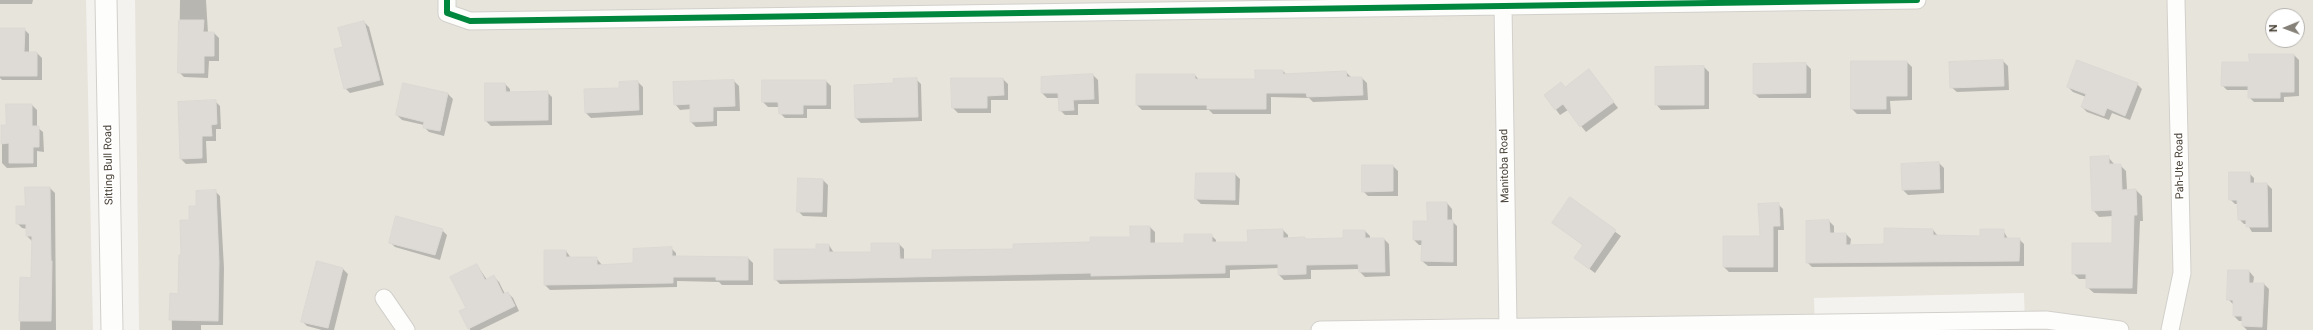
<!DOCTYPE html>
<html>
<head>
<meta charset="utf-8">
<style>
  body { margin:0 }
  #map { position:relative; width:2313px; height:330px; overflow:hidden; background:#f4f2ee; font-family:Roboto,sans-serif }
  canvas { display:block }
  .north { position:absolute; left:2265px; top:8px; width:40px; height:40px; box-sizing:border-box; background:#fff; border:1px solid #b7b4b0; border-radius:50%; rotate:269deg; font-size:11px; font-weight:700; line-height:16px; text-align:center; color:#4b4439 }
  .north::after { content:''; display:block; margin:auto; width:14px; height:18px; background:#868178; clip-path:polygon(50% 0,100% 100%,50% 72%,0 100%) }
</style>
</head>
<body>
<div id="map">
<canvas width="2313" height="330"></canvas>
<div class="north">N</div>
</div>
<script>
const ctx = document.querySelector('canvas').getContext('2d');
ctx.lineJoin = 'round';
function fill(path, color) {
  ctx.fillStyle = color;
  ctx.fill(path, 'evenodd');
}
function strokePath(path, color, width, dash) {
  ctx.strokeStyle = color;
  ctx.lineWidth = width;
  ctx.lineCap = dash ? 'butt' : 'round';
  ctx.setLineDash(dash || []);
  ctx.stroke(path);
}
function label(font, color, halo, rows, align = 'center') {
  ctx.font = font + ' Roboto,sans-serif';
  ctx.lineWidth = 3.5;
  ctx.setLineDash([]);
  ctx.textBaseline = 'middle';
  ctx.strokeStyle = halo;
  ctx.fillStyle = color;
  for (const [text, x, y, turn = 0] of rows) {
    ctx.save();
    ctx.translate(x, y);
    ctx.rotate((+turn || 0) * Math.PI / 180);
    ctx.textAlign = isNaN(turn) ? turn : align;
    if (halo) ctx.strokeText(text, 0, 0);
    ctx.fillText(text, 0, 0);
    ctx.restore();
  }
}
const residential = new Path2D(`
  M0,0H86L93,330H0Z
  M135,0H2313V330H2025L2024,293L1814,298L1815,330H139ZM2273,16H2297V40H2273Z`);
const shadow = new Path2D(`
  M0,0H33L32,4H0Z
  M180,0H206L208,33H214L219,38V61H209L208,78L184,77L179,72Z
  M364,22L369,27L384,85L350,93L345,88Z
  M0,29H24L29,34V53H37L42,58V80H2L0,78Z
  M2294,55L2299,60V96L2284,97V102H2254L2249,97V90H2227L2222,85L2250,63Z
  M2003,61L2008,66L2009,90L1957,92L1951,87Z
  M1907,62L1912,67V100L1890,101L1891,114H1857L1852,109Z
  M1806,64L1811,69V98H1759L1754,93Z
  M1704,67L1709,72V109L1661,110L1656,104Z
  M1589,70L1618,108L1586,132L1568,110L1560,115L1545,95L1565,88Z
  M1283,71L1287,75L1346,72L1351,77L1362,78L1367,83L1368,100L1313,102L1309,98L1271,97V114H1213L1209,110H1142L1137,105L1195,75L1199,80H1256Z
  M1093,75L1098,80L1099,104H1078V115H1065L1060,110L1059,98H1047L1042,93V78Z
  M916,79L921,84L922,121L861,123L856,118L894,84Z
  M1003,79L1008,84V100H991V113H958L953,108Z
  M734,81L739,86L740,111H717V126L696,127L691,122V109L680,110L675,104Z
  M826,81L831,86V109H807V118H785L780,113V107H768L763,102Z
  M638,82L643,87V115L591,118L586,113Z
  M404,84L448,94L453,99L444,136L429,132L424,127V125L402,120L397,115Z
  M505,84L510,89V93L547,92L552,97V125L491,126L486,121Z
  M2137,84L2142,89L2130,120L2112,113L2109,120L2087,112L2082,107L2086,97L2073,92L2068,87Z
  M215,101L220,106L221,129H216V141H206L207,163L186,164L181,159Z
  M32,105L37,110V127L43,132L44,152L37,151V167L7,168L2,163V126H7Z
  M2108,157L2115,165H2120L2126,171L2127,190H2136L2142,196L2143,221H2140L2137,294L2094,293L2087,287V279H2079L2073,273L2113,244V216L2099,217L2093,210Z
  M1939,163L1944,168V193L1908,195L1903,190Z
  M1393,166L1398,171V196H1368L1363,191Z
  M2249,173L2254,178V184H2267L2272,189V232H2252L2247,224H2244L2239,219L2238,204H2235L2230,199Z
  M1197,174H1235L1240,179L1239,205L1201,204L1196,199Z
  M823,180L828,185L827,217L803,216L798,211Z
  M50,188L55,193L56,330H20L21,278L32,279L33,242L27,236V229L22,228L17,223L26,207Z
  M215,191L220,196L224,268L223,325H201V330H172L171,294L179,295L183,256L190,221L197,207Z
  M1570,199L1621,236L1595,273L1575,258L1584,246L1553,223Z
  M1447,203L1452,209V221L1457,226V266H1428L1422,261L1423,245H1419L1414,240Z
  M1778,204L1783,209L1784,230H1778V272H1729L1724,267L1761,237Z
  M1829,221L1834,226V234H1846L1851,239L1850,246L1885,245L1933,230L1938,236L1981,237L2003,230L2008,239H2019L2024,244V266L1812,267L1807,262Z
  M1150,227L1155,232V244H1185L1211,235L1216,240V243H1249L1283,230L1288,235V239H1344L1365,231L1370,236V239H1384L1389,244L1390,276L1365,277L1360,272V269L1311,270V279L1284,280L1279,275V268L1230,270V278L780,284L775,279L817,250L829,245L834,253H872L899,244L904,249V260H933L1131,238Z
  M442,230L447,235L440,260L395,247L390,242Z
  M671,248L676,253V257L748,258L753,263V285H722L719,282L677,281V287L550,290L545,285L566,251L571,258H596L602,265L634,264Z
  M317,262L343,269L348,274L334,330H322L307,326L302,321Z
  M477,265L487,280L494,277L499,282L505,294L508,293L513,298L519,311L480,330H470L467,309Z
  M2249,271L2254,277L2253,284H2264L2269,289L2267,330H2247L2243,326V321H2239L2234,316L2233,304L2228,299Z`);
const building = new Path2D(`
  M179,20H204L203,32H214V56H204V73H178Z
  M364,21L380,80L344,89L334,49L343,47L338,28Z
  M0,28H25L24,52H37V76H0Z
  M2249,54H2294V92H2280V98H2248V86H2221L2222,62H2249Z
  M2003,60L2004,86L1950,88L1949,62Z
  M2077,60L2138,83L2125,116L2107,108L2104,116L2081,107L2086,94L2067,87Z
  M1851,61H1907V96H1886V109H1851Z
  M1806,63V93L1753,94V64Z
  M1704,66V105H1655V67Z
  M1589,69L1614,102L1580,127L1563,104L1555,110L1544,95L1561,82L1565,87Z
  M1255,70H1283V74L1346,71L1347,77H1362L1363,95L1307,97L1306,93H1266V109H1207V105H1136V74H1195V79H1255Z
  M1093,74L1094,99L1073,100L1074,110L1059,111L1058,93H1041V77Z
  M917,78L918,117L855,118L854,85L893,83V79Z
  M951,78H1003L1004,95L987,96V108H952Z
  M734,80L735,106L713,107V121L690,122V104L674,105L673,82Z
  M762,80H826V105H803V114H779L778,102H762Z
  M638,81L639,110L585,113L584,89L619,88V82Z
  M403,83L448,93L440,131L423,128L424,122L396,115Z
  M485,83H505L506,92L548,91V120L485,121Z
  M216,100L217,124L211,125L212,136H202V158L180,159L178,102Z
  M6,104H32V126H39V147H33V163H9V143L1,144V125H6Z
  M2109,156V164H2121L2122,190L2136,189L2137,215H2134L2132,288H2086V274H2072V243H2112V210L2092,211L2090,157Z
  M1939,162L1940,189L1902,190L1901,164Z
  M1362,165H1393V191L1362,192Z
  M2229,172H2250V183H2267L2268,227H2246V220H2238L2237,200H2229Z
  M1196,173H1235V200L1195,199Z
  M798,178L823,179L822,212H797Z
  M25,187H50L51,261H52L51,321H19L20,277L31,278L32,236H26V224H16V206H25Z
  M216,190L219,262L218,321L169,320L170,293L178,294L179,255H181L180,220H189V206H196V191Z
  M1570,197L1616,230L1589,269L1574,258L1583,245L1552,223Z
  M1427,202H1447V220H1453V262L1421,261L1422,240H1413V221H1427Z
  M1779,203L1780,226H1773V267H1723V236H1760L1758,204Z
  M396,216L443,229L435,255L389,243Z
  M1829,220L1830,233H1846V245L1884,244V228L1933,229V235L1980,236V229H2004V238H2020L2019,261L1806,263V221Z
  M1130,226H1150V243H1184V234H1212V242H1248L1247,230L1283,229V238L1305,237V239L1343,238V230H1365V238H1384L1385,272H1359L1358,264L1306,265V274L1278,275V264L1225,265V273L1091,276V273L774,280V249H816V244H829V252H871V243H899L900,259H932V250L1013,249V244L1090,242V237H1130Z
  M672,247V256L748,257V280H716V277H673V283L544,285V250H566V257H597V265L633,263V249Z
  M317,261L343,268L328,328L301,322Z
  M477,264L485,280L494,275L503,294L508,292L515,306L468,329L459,311L466,308L450,277Z
  M2228,270H2249V283H2264L2262,327L2242,326V316H2233V300H2227Z`);
const minor = new Path2D(`
  M447,0V13L470,21L1917,0
  M1503,6L1508,327
  M384,298L406,330
  M1320,330L2046,320L2120,330
  M2170,330L2182,273L2176,0`);
const tertiary = new Path2D(`
  M106,0L112,330`);
const cycleway = new Path2D(`
  M447,0V13L470,21L1917,0`);
const streetNames = [
  ["Sitting Bull Road",109,165,-91],
  ["Manitoba Road",1505,166,-91],
  ["Pah-Ute Road",2180,166,-91]
];
fill(residential, '#e7e4dc');
fill(shadow, '#0003');
fill(building, '#dedbd6');
strokePath(building, '#dcd9d4', 1);
strokePath(minor, '#d2d0cb', 19);
strokePath(tertiary, '#d2d0cb', 23);
strokePath(minor, '#fdfdfc', 17);
strokePath(tertiary, '#fdfdfc', 21);
strokePath(cycleway, '#00873e', 6);
label('11px', '#4b4439', '#fff', streetNames);
</script>
</body>
</html>
